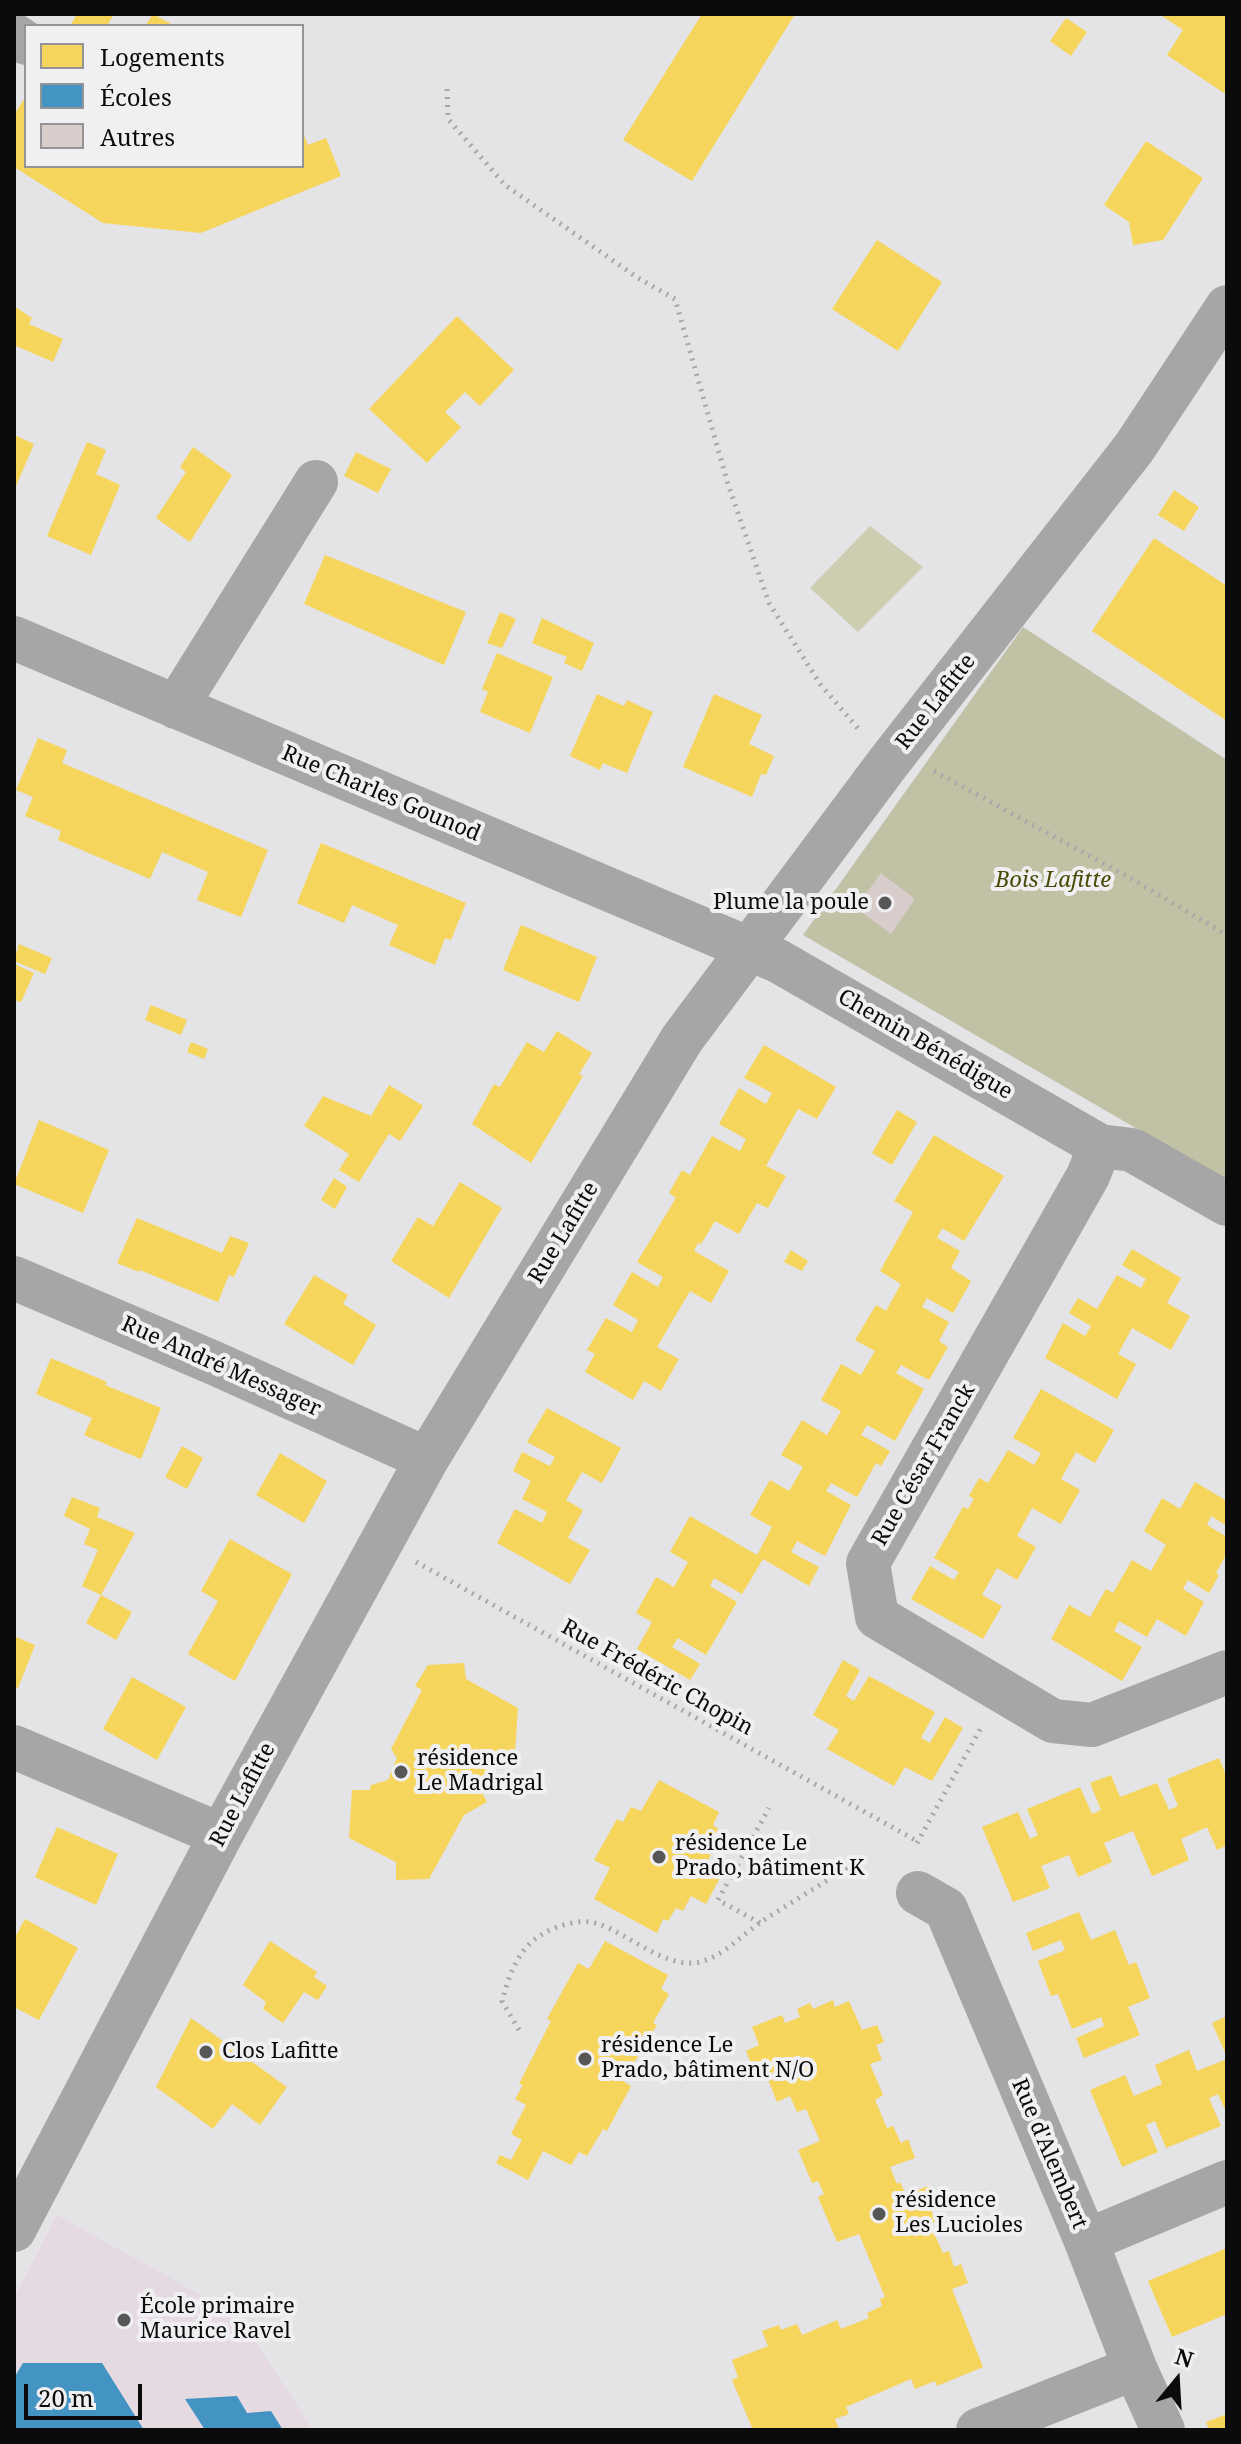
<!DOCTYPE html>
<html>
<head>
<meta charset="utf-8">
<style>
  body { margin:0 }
  #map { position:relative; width:1241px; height:2444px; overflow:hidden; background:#e4e3e5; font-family:"Noto Serif",serif }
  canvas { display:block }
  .frame { position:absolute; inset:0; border:16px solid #0b0b0c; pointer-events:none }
  .legend { position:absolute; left:24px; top:24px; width:280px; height:144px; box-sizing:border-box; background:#f0f0f3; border:2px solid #949497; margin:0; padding:10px 14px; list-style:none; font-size:24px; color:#0b0b0c }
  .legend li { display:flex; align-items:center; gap:16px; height:40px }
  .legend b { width:40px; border:2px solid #949497 }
  .north { position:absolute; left:1137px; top:2340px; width:80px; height:80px; -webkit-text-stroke:6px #f0f0f3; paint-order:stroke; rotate:18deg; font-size:22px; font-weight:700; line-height:32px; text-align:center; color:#0b0b0c }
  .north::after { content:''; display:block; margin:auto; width:28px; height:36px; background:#0b0b0c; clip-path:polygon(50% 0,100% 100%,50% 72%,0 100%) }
  .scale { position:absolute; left:24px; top:2384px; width:118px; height:36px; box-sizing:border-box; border:4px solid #0b0b0c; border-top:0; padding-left:10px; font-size:24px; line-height:28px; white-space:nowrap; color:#0b0b0c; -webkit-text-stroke:6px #f0f0f3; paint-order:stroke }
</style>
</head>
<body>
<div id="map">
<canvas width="1241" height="2444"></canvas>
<div class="frame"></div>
<ul class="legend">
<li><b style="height:22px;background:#f6d55c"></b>Logements</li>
<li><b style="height:22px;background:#4393c3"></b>Écoles</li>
<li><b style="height:22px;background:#d9cdcc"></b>Autres</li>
</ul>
<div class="north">N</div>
<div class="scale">20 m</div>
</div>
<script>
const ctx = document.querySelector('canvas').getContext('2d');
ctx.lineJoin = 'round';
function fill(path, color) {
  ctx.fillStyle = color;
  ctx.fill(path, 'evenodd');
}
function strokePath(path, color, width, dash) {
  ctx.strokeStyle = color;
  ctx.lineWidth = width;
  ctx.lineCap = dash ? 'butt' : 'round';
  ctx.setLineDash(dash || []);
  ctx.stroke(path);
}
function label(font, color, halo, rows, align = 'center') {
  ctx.font = font + ' "Noto Serif",serif';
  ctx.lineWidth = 8;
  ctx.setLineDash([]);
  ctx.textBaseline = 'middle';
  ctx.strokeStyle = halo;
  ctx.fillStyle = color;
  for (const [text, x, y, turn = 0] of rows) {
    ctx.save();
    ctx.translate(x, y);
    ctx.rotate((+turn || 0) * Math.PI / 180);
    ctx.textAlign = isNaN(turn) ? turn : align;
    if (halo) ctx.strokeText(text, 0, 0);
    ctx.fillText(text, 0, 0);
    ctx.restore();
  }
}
const education = new Path2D(`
  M57,2215L212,2301L254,2339L313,2430H14V2298Z`);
const green = new Path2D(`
  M870,526L923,567L858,632L810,588Z`);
const forest = new Path2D(`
  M1023,627L1227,760V1181L803,935Z`);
const homes = new Path2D(`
  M77,14H114L107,26H70Z
  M153,14L175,26H145Z
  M702,14H795L692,181L623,140Z
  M1159,14H1227V95L1167,55L1183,30Z
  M1066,18L1087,32L1071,56L1050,41Z
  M26,96V166H302V131L308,145L326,138L341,176L201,233L103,223L14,167V115Z
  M1146,141L1203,178L1163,240L1133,245L1129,222L1104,205Z
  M877,240L942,282L898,351L832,309Z
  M14,306L32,318L29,324L63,339L53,362L14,345Z
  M457,316L514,370L480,406L465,392L445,412L461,427L427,463L369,409Z
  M14,435L34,444L14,491Z
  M87,442L106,450L96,474L120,485L91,555L47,536Z
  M193,447L232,475L190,542L156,518L186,472L180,467Z
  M356,452L391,469L378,493L344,476Z
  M1174,490L1199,507L1184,531L1158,515Z
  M1154,538L1227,586V721L1092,631Z
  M325,555L466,612L444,665L304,604Z
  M500,612L516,619L502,648L487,643Z
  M542,618L594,643L582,671L564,663L567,657L532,643Z
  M497,653L553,677L530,733L480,712L488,692L482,689Z
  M597,694L624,706L627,700L653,712L627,773L603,763L600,770L570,756Z
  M714,694L762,715L749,744L774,756L766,775L761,774L752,797L683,767Z
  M38,738L67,750L62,763L268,850L241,917L197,900L208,872L162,852L150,879L58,840L61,831L25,816L33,797L16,790Z
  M321,843L466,903L451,940L445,938L435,965L389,945L398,925L352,905L344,923L297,903Z
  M521,925L597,957L579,1002L503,970Z
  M19,944L52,958L45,974L14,961Z
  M14,964L34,973L21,1002L14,1000Z
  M151,1005L187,1020L181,1035L145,1020Z
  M557,1031L592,1053L579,1074L583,1076L531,1163L472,1124L494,1084L500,1087L527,1042L544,1052Z
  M191,1042L208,1049L204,1059L187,1052Z
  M764,1045L836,1087L817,1119L798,1109L766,1166L786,1176L768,1208L757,1203L739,1234L715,1221L701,1244L698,1243L694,1251L729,1271L711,1303L690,1291L657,1347L679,1359L661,1391L644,1381L633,1400L585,1372L595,1354L587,1350L606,1318L632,1332L638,1320L613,1305L632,1272L658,1287L663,1277L637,1262L676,1198L669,1193L682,1170L690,1175L712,1136L740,1151L746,1139L719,1124L739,1088L766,1104L772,1093L744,1078Z
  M389,1085L423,1106L400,1141L389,1134L359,1182L339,1170L349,1154L304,1126L323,1096L371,1116Z
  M897,1110L917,1122L892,1165L872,1153Z
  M39,1120L109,1150L83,1213L14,1184Z
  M934,1135L1004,1176L964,1241L942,1228L937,1238L960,1251L951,1268L971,1281L953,1313L927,1298L922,1307L949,1322L939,1341L948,1347L929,1380L901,1365L896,1373L924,1389L895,1441L867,1425L861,1435L890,1451L881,1466L876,1463L857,1497L831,1483L826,1491L851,1505L825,1556L797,1541L791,1552L819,1567L809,1586L763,1559L742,1594L714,1578L710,1586L737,1602L706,1655L678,1638L672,1647L700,1664L690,1680L637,1649L652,1622L636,1613L656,1577L674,1587L688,1562L670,1552L690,1516L757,1555L772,1527L750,1515L770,1480L789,1491L803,1467L781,1455L802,1420L827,1435L841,1411L821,1400L841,1364L861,1375L875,1351L855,1340L876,1305L886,1311L901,1284L880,1271L913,1212L894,1201Z
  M334,1178L347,1187L335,1209L321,1200Z
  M460,1182L502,1208L449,1298L391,1261L418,1217L433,1226Z
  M137,1218L222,1253L230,1236L249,1243L234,1277L229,1275L218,1302L140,1270L139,1272L117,1263Z
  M1132,1249L1181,1278L1167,1303L1190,1316L1171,1350L1132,1328L1118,1354L1136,1364L1117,1399L1045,1358L1063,1323L1085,1336L1091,1326L1069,1313L1078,1298L1097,1309L1117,1275L1141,1288L1146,1279L1122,1265Z
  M791,1250L808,1261L802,1271L784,1262Z
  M314,1275L348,1295L343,1304L376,1325L353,1365L284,1324Z
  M51,1358L107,1382L105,1385L161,1408L141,1459L84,1435L92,1418L36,1394Z
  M1041,1389L1114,1430L1095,1463L1076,1452L1061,1479L1080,1490L1061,1524L1032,1508L1017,1536L1036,1547L1017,1580L997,1568L982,1595L1002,1606L983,1639L911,1599L930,1566L954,1580L959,1572L934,1558L963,1507L968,1509L974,1499L969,1496L979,1478L988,1483L1008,1450L1034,1465L1041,1453L1013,1438Z
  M547,1408L621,1448L602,1483L582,1472L566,1500L583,1510L568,1538L590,1550L570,1584L497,1543L515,1509L542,1523L547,1512L522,1499L531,1481L513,1471L522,1452L550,1466L555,1457L527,1442Z
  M182,1446L203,1458L187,1489L165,1477Z
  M280,1453L327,1481L304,1523L256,1495Z
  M1195,1482L1227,1501V1526L1211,1516L1207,1525L1227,1537V1553L1216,1573L1219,1575L1209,1593L1188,1580L1183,1589L1204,1602L1186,1636L1157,1619L1147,1637L1119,1621L1114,1631L1142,1647L1122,1681L1051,1639L1069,1605L1090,1617L1106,1589L1113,1593L1132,1560L1151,1571L1166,1545L1144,1531L1162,1498L1180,1509Z
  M72,1497L100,1508L97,1517L135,1533L101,1595L82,1586L98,1550L84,1544L90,1529L64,1516Z
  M230,1539L292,1574L235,1681L188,1654L218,1601L201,1591Z
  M101,1595L132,1612L116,1640L86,1623Z
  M14,1636L35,1645L18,1688L14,1687Z
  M843,1660L860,1670L846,1696L854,1701L869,1676L935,1712L921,1738L930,1743L945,1717L963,1728L932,1781L905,1767L894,1786L827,1749L839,1730L813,1715Z
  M464,1663L466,1679L518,1708L515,1752H498L479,1787L487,1802L464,1815L429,1879L396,1880V1862L349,1838L352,1790H370L371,1785L388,1780L397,1758L391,1749L422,1690L415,1686L428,1665Z
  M132,1677L186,1707L157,1760L103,1729Z
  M1219,1758L1227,1777V1845L1217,1850L1207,1827L1181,1839L1189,1860L1152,1876L1133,1831L1104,1843L1112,1862L1078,1877L1069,1855L1041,1866L1050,1888L1013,1902L982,1827L1018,1812L1030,1839L1038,1835L1027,1809L1080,1787L1092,1814L1101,1810L1090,1783L1111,1775L1120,1797L1157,1783L1169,1810L1178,1806L1167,1779Z
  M659,1780L719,1812L713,1825L718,1829L710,1844L715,1847L706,1864L723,1872L706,1904L691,1896L683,1911L676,1908L668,1921L663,1919L657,1933L594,1899L610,1868L594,1860L617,1819L623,1822L631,1807L641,1811Z
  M57,1827L118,1854L96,1905L35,1877Z
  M1079,1912L1091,1940L1115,1930L1129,1965L1136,1962L1150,1998L1128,2007L1140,2035L1084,2058L1076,2038L1104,2026L1101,2017L1072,2029L1058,1994L1051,1996L1038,1961L1065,1950L1061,1940L1033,1951L1026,1933Z
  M25,1919L78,1948L39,2020L14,2007V1939Z
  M270,1941L317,1972L314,1977L327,1986L318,2000L304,1992L283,2023L263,2009L266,2002L243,1985Z
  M605,1941L668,1975L661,1989L669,1994L653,2023L657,2025L623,2081L631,2086L607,2131L603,2129L587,2156L579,2152L571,2165L543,2151L528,2180L496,2163L500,2155L511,2160L522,2140L511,2134L526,2105L515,2099L523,2085L519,2084L551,2021L547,2019L578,1963L589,1969Z
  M833,2000L835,2007L849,2001L862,2030L877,2025L884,2042L876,2045L882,2060L870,2064L883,2095L875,2100L887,2128L893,2126L901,2143L908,2139L915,2158L890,2167L897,2184L900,2182L906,2195L928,2186L935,2204L930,2206L935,2222L930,2224L943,2253L949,2251L954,2267L961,2264L968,2283L952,2289L983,2367L937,2386L935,2381L915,2389L911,2379L846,2407L849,2414L835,2419L839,2430H753L732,2380L738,2377L732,2360L768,2346L762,2331L779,2325L781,2330L797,2324L802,2335L837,2320L841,2329L869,2318L867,2313L882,2306L880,2299L885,2297L859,2234L837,2242L818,2197L824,2194L818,2181L812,2183L798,2150L820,2141L806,2109L797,2112L790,2096L777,2102L765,2072L755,2075L746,2051L759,2045L752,2027L782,2015L785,2023L800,2017L797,2009L810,2003L813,2009Z
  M1227,2016V2057L1212,2023Z
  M191,2018L287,2087L260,2125L232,2104L213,2129L156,2087Z
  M1189,2050L1197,2071L1227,2059V2114L1218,2094L1209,2098L1221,2126L1166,2148L1155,2121L1146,2125L1158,2152L1122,2167L1090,2090L1125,2075L1134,2096L1162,2084L1155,2065Z
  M1227,2248V2314L1172,2337L1148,2281Z
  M1227,2414V2430H1209L1206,2422Z`);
const schools = new Path2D(`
  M23,2363H102L144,2430H14V2378Z
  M237,2396L247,2413L271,2411L283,2430H205L185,2399Z`);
const building = new Path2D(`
  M881,873L915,899L891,934L856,908Z`);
const path = new Path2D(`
  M447,89L448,119L505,185L638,278L675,299L728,484L769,603L820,684L861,732
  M934,771L1137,882L1227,935
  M416,1562L917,1841
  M917,1843L982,1726
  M760,1923L718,1900L769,1808
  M519,2030L502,2001C512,1966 521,1941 557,1927C569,1923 585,1919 598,1924C628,1933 666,1970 700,1962C722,1957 743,1934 761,1922C793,1901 827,1881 859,1860`);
const minor = new Path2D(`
  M14,35L26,43
  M14,638L778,961L1100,1146L1132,1150L1227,1204
  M176,707L316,482
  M1100,1146L1088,1176L868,1563L877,1617L1053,1721L1092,1725L1227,1672
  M14,1278L214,1363L427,1459
  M14,1747L221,1835
  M918,1893L946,1909L1086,2241L1135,2368L1163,2430
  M14,2230L221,1835L427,1459L682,1039L888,763L1134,448L1227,307
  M1086,2241L1227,2182
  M978,2430L1135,2368`);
const markers = [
  [885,903,8,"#575758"],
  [401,1772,8,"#575758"],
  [659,1857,8,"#575758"],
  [206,2052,8,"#575758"],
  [585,2059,8,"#575758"],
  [879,2214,8,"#575758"],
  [124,2320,8,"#575758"]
];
const streetNames = [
  ["Rue Lafitte",936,702,-52],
  ["Rue Charles Gounod",381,794,23],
  ["Chemin Bénédigue",925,1045,30],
  ["Rue Lafitte",564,1233,-59],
  ["Rue André Messager",221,1367,24],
  ["Rue César Franck",924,1465,-60],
  ["Rue Frédéric Chopin",657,1678,29],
  ["Rue Lafitte",243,1795,-62],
  ["Rue d'Alembert",1049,2154,67]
];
const parkNames = [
  ["Bois Lafitte",1053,881]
];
const poiNames = [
  ["Plume la poule",869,903,"right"],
  ["résidence",417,1759],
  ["Le Madrigal",417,1784],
  ["résidence Le",675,1844],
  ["Prado, bâtiment K",675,1869],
  ["résidence Le",601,2046],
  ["Prado, bâtiment N/O",601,2071],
  ["Clos Lafitte",222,2052],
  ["résidence",895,2201],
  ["Les Lucioles",895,2226],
  ["École primaire",140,2307],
  ["Maurice Ravel",140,2332]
];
fill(education, '#e6dae2');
fill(green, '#cccdb1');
fill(forest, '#c0c1a5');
fill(homes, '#f6d55c');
fill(schools, '#4393c3');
fill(building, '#d9cdcc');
strokePath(path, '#a8a7a8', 5, [2, 6]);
strokePath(minor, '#a6a6a6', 44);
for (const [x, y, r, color] of markers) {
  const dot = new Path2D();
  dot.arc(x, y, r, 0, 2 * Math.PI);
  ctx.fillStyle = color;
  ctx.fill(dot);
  strokePath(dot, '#f0f0f3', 3);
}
label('22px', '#0b0b0c', '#f0f0f3', streetNames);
label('italic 22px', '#4a4a09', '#f0f0f3', parkNames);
label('22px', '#0b0b0c', '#f0f0f3', poiNames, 'left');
</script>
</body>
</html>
